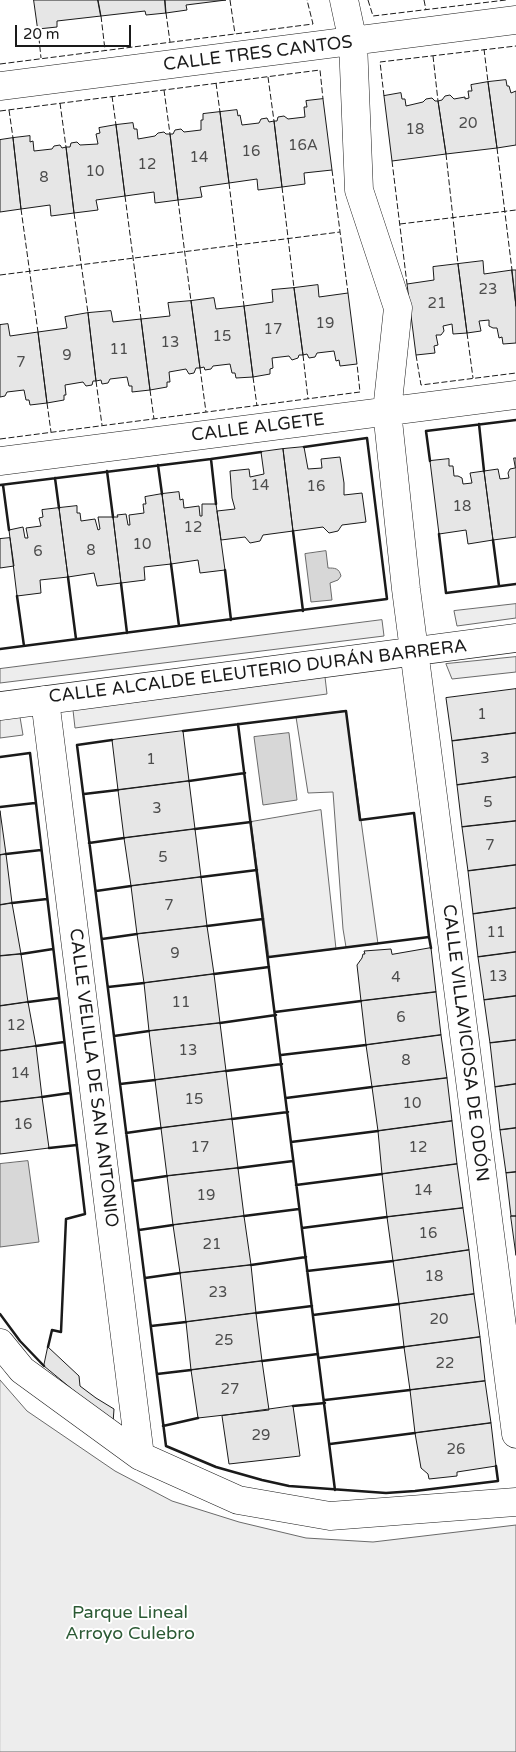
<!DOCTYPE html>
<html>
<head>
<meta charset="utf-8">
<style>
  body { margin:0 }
  #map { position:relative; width:516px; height:1752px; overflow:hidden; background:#fff; font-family:"Varela Round",sans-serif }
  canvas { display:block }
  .scale { position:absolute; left:15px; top:25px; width:116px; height:22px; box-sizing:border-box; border:2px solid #1a1a1a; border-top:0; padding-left:6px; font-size:15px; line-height:18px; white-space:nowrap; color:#1a1a1a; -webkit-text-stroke:4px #fff; paint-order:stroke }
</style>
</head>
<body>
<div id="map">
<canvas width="516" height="1752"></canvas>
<div class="scale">20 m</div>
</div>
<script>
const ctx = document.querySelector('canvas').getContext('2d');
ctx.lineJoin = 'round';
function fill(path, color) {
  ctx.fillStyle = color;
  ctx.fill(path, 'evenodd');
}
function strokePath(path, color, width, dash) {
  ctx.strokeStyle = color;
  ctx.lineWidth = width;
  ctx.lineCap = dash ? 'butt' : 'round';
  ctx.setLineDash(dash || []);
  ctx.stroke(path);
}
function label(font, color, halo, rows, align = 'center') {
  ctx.font = font + ' "Varela Round",sans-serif';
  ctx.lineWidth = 4;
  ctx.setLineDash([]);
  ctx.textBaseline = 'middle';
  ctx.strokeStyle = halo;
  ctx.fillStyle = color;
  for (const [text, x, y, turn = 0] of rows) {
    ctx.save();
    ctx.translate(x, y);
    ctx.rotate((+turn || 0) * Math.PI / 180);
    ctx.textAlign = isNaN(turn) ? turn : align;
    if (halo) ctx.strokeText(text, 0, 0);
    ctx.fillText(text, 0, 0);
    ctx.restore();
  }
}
const built = new Path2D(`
  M516,604V618L457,626L454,611Z
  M382,620L384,636L0,683V669Z
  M516,657V672L452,679L446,664Z
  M325,677L327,694L75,728L73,710Z
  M346,711L378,944L346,947L343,929L333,792L308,793L296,717Z
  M20,717L23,735L0,738V720Z
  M321,810L336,949L269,957L251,822Z
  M0,1380L27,1411L115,1471L172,1501L239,1522L306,1538L373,1542L516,1525V1752H0Z`);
const water = new Path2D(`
  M326,551L328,568C335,568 339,568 341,576L338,580L330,583L332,600L311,602L305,554Z
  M289,733L297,800L263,805L254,737Z
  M28,1161L39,1242L0,1247V1164Z`);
const building = new Path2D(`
  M34,0H98L101,16L57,21V27L38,29Z
  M98,0H165L166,13L146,15L145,11L101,16Z
  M165,0H226L186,5L187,10L166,13Z
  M506,80L507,86H509L511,93L516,91V145L497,148L488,82Z
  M488,82L497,148L446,154L438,101L442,100L445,96L450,95L454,99L465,97V99L469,98L468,91H472L471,85Z
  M401,93L402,99H405L406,106L423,102L426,99L432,98L435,101H438L446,154L392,161L384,96Z
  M323,99L332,170L304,173L305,184L282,187L274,121H277L278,117L284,116L288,119L305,117L304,107H307L306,101Z
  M237,110L238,116L240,115L242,125L259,123L261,119L267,118L269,122L274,121L282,187L258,190L257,179L229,183L220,112Z
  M220,112L229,183L200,187L202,197L178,200L170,134H173L175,130L181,129L184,132L201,130V120H203V114Z
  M133,123L134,129H137L138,139L155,136L158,133L164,132L166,134H170L178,200L155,203L154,192L125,196L116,125Z
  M116,125L125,196L96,200L98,210L74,213L66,147H70L71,143L77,142L80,145L98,144L96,134L100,133L99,128Z
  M30,136V142L33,141L34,151L52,149L54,146L60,145L62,148L66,147L74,213L51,216L50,205L21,209L13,138Z
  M13,138L21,209L0,212V140Z
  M483,261L484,274L512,270L516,306V343L503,344L502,337L499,338L497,328H493L489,326V320L479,321L481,331L467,333L458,264Z
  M458,264L467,333L453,334L452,324L443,326L444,331L441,335H436L438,345L434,346L435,353L416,355L407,284L434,280L433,267Z
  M512,270H516V306Z
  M318,285L319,297L348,293L357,364L340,366L339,360L336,361L334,351L317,353L315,357L309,358L307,354L303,355L294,288Z
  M294,288L303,355H299L298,358L292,360L289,356L272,358L273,368L270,369V374L253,377L244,306L273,302L272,290Z
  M214,298L216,309L244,306L253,377L236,378L235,373H232L230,364L213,366L211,369L205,370L204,367L200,368L191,301Z
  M191,301L200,368H196L194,373L189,374L186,369L169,372L170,382H167V387L150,390L141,319L170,316L168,303Z
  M111,311L113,322L141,319L150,390L132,392V386H129L127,377L110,379L108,383L102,384L101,380L96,381L88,313Z
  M88,313L96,381H93L92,385L86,386L83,382L65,385L66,395H64V400L47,403L38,332L67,328L65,317Z
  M8,324L10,336L38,332L47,403L30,405L29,400H26L24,390L7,392L5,396L0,397V325Z
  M304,447L308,469L322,468L321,459L340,457L344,483V495L362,493L366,522L342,525L338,531L329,533L323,527L293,531L283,449Z
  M283,449L293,531L263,535L260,541L250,543L245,537L221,540L217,511L235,509L232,498L230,471L249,469L250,477L264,474L261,452Z
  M514,458H516V537L493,540L484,471L498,469L500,479L509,478L508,473L510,469L515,468Z
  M449,459V466H453L454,476H458L462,478L463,484L472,483L470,473L484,471L493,540L468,544L466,530L439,534L430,461Z
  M179,492L180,500L183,499L184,508L199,506L200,516H202V504H216L225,570L200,573L198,560L171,564L162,494Z
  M162,494L171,564L144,567L145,580L121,583L113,517H118L117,515L126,514L128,525H130L129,515L144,513L143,504H146L145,497Z
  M77,506V513H80L81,521L95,519L98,530L100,529L98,517H113L121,583L97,586L94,573L68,577L59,508Z
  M59,508L68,577L40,580L41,593L17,596L9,530L23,527L25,538H28L26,528L41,526L39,518L43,517L42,510Z
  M10,538L14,566L0,568V539Z
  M516,689V733L452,741L446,698Z
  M183,731L189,781L118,790L112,740Z
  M516,733V777L457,785L452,741Z
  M516,777V821L462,827L457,785Z
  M189,781L195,829L124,838L118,790Z
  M0,811L6,854L0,855Z
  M516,821V865L468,871L462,827Z
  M195,829L201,877L131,886L124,838Z
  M6,854L12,903L0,905V855Z
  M516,865V908L473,914L468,871Z
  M201,877L207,926L137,934L131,886Z
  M12,903L21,954L0,956V905Z
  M516,908V952L478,957L473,914Z
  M207,926L214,974L144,983L137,934Z
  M431,948L436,992L361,1001L357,965L362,958L363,954H365L364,951L391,949L392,954Z
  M516,952V996L484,1000L478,957Z
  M21,954L28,1002L0,1006V956Z
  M214,974L220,1023L149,1031L144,983Z
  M436,992L441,1035L366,1045L361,1001Z
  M516,996V1040L490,1043L484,1000Z
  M28,1002L36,1046L0,1051V1006Z
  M220,1023L226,1071L155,1080L149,1031Z
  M441,1035L447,1078L372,1087L366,1045Z
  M516,1040V1084L495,1087L490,1043Z
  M36,1046L42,1097L0,1102V1051Z
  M226,1071L232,1119L161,1128L155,1080Z
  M447,1078L452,1121L378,1131L372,1087Z
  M516,1084V1128L500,1130L495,1087Z
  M42,1097L49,1148L0,1154V1102Z
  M232,1119L238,1168L167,1176L161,1128Z
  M452,1121L457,1164L382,1174L378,1131Z
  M516,1128V1172L506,1173L500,1130Z
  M457,1164L463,1208L387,1217L382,1174Z
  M238,1168L244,1216L173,1225L167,1176Z
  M516,1172V1216H511L506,1173Z
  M463,1208L469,1250L393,1261L387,1217Z
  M244,1216L251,1265L180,1273L173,1225Z
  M511,1216H516V1255Z
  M469,1250L474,1294L399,1304L393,1261Z
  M251,1265L256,1313L186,1322L180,1273Z
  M474,1294L480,1337L404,1347L399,1304Z
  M256,1313L262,1361L191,1370L186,1322Z
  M480,1337L485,1381L410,1390L404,1347Z
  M48,1347L79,1376L80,1386L96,1398L114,1409L113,1423L44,1366Z
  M262,1361L269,1410L198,1418L191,1370Z
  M485,1381L491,1423L415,1433L410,1390Z
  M293,1406L300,1456L229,1464L222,1416Z
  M491,1423L496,1466L457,1472V1476L429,1479L428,1474L421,1468L415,1433Z`);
const minor = new Path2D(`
  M344,0L353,42L359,190L398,308L387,411L406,589L516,1434
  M0,86L516,20
  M0,461L516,395
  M45,700L140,1456
  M0,706L516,638
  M0,1343L22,1370L140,1456L238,1500L330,1516L516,1502`);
const fence = new Path2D(`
  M230,0L235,34
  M368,0L373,16L506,0
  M424,0L426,10
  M166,13L170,42
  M101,16L105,50
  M38,29L41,58
  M484,49L488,82
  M433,56L438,101
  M0,64L313,24L307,0
  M268,77L274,121
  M216,83L220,112
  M164,90L170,134
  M112,96L116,125
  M384,96L380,62L516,46
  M60,103L66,147
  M9,110L13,138
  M0,111L320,70L323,99
  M497,148L512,270
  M446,154L458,264
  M392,161L407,284
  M332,170L348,293
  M229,183L244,306
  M282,187L294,288
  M125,196L141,319
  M178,200L191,301
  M21,209L38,332
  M74,213L88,313
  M400,224L516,210
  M0,275L340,232
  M467,333L473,378
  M303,355L308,399
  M416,355L421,385L516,373
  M200,368L206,412
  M253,377L257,406
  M96,381L102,425
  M150,390L154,419
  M47,403L51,432
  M0,439L360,392L357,364`);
const wall = new Path2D(`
  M479,424L484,471
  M430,461L426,431L516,420
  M158,465L162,494
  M107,471L113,517
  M55,478L59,508
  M0,485L211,459
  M3,485L9,530
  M216,504L211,459L261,452
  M293,531L303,611
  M439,534L446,593L516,584
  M493,540L499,586
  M171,564L179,626
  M225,570L231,620
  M68,577L76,639
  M121,583L127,633
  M17,596L24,646
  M0,649L387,599L367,438L304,447
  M238,724L335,1490
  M183,731L346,711L360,820L414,813L429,937
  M112,740L77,745L166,1446L216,1467L262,1480L289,1486L386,1493L415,1491L498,1481L496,1466
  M0,757L30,753L85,1214L66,1219L61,1332L52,1330L48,1347
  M189,781L245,773
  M84,794L118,790
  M0,807L35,803
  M195,829L251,822
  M89,843L124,838
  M6,854L41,850
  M201,877L257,870
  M96,891L131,886
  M12,903L47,899
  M207,926L263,919
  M102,939L137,934
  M21,954L53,949
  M269,957L429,937L431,948
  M214,974L269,967
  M108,987L144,983
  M28,1002L59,998
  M275,1012L361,1001
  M220,1023L276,1015
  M114,1036L149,1031
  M36,1046L64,1042
  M281,1055L366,1045
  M226,1071L282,1064
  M120,1084L155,1080
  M42,1097L70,1093
  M286,1098L372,1087
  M232,1119L288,1112
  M126,1133L161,1128
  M291,1142L378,1131
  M49,1148L77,1145
  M238,1168L293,1161
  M133,1181L167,1176
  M296,1185L382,1174
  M244,1216L299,1209
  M302,1228L387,1217
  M139,1230L173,1225
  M251,1265L306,1257
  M307,1271L393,1261
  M145,1278L180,1273
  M256,1313L312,1306
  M0,1314L20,1341L44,1366
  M313,1315L399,1304
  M151,1326L186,1322
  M319,1358L404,1347
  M262,1361L318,1354
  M157,1374L191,1370
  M325,1400L410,1390
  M293,1406L325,1403
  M163,1426L198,1418
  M330,1444L415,1433`);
const numberNames = [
  ["20",468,124],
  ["18",415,130],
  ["16A",303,146],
  ["16",251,152],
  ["14",199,158],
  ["12",147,165],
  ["10",95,172],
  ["8",44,178],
  ["23",488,290],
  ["21",437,304],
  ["19",325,324],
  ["17",273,330],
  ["15",222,337],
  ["13",170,343],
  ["11",119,350],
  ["9",67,356],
  ["7",21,363],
  ["14",260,486],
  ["16",316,487],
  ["18",462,507],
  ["12",193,528],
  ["10",142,545],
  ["8",91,551],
  ["6",38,552],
  ["1",482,715],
  ["3",485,759],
  ["1",151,760],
  ["5",488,803],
  ["3",157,809],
  ["7",490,846],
  ["5",163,858],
  ["7",169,906],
  ["11",496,933],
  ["9",175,954],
  ["13",498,977],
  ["4",396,978],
  ["11",181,1003],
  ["6",401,1018],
  ["12",16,1026],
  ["13",188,1051],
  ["8",406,1061],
  ["14",20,1074],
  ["15",194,1100],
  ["10",412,1104],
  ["16",23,1125],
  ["17",200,1148],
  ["12",418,1148],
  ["14",423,1191],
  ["19",206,1196],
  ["16",428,1234],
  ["21",212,1245],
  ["18",434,1277],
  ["23",218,1293],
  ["20",439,1320],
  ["25",224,1341],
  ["22",445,1364],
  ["27",230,1390],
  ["29",261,1436],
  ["26",456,1450]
];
const streetNames = [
  ["CALLE TRES CANTOS",258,54,-7],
  ["CALLE ALGETE",258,428,-7],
  ["CALLE ALCALDE ELEUTERIO DURÁN BARRERA",258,672,-7],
  ["CALLE VILLAVICIOSA DE ODÓN",465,1043,83],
  ["CALLE VELILLA DE SAN ANTONIO",93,1078,83]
];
const parkNames = [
  ["Parque Lineal",130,1613],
  ["Arroyo Culebro",130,1634]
];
fill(built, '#ededed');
strokePath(built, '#6a6a6a', 1);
fill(water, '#d7d7d7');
strokePath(water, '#6a6a6a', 1);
fill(building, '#e6e6e6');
strokePath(building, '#1a1a1a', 1);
strokePath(minor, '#1a1a1a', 29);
strokePath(minor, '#fff', 28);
strokePath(fence, '#1a1a1a', 1, [6, 2.5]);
strokePath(wall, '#1a1a1a', 2.5);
label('15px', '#4d4d4d', null, numberNames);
label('18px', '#1a1a1a', '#fff', streetNames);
label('18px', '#2b5a34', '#fff', parkNames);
</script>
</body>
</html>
